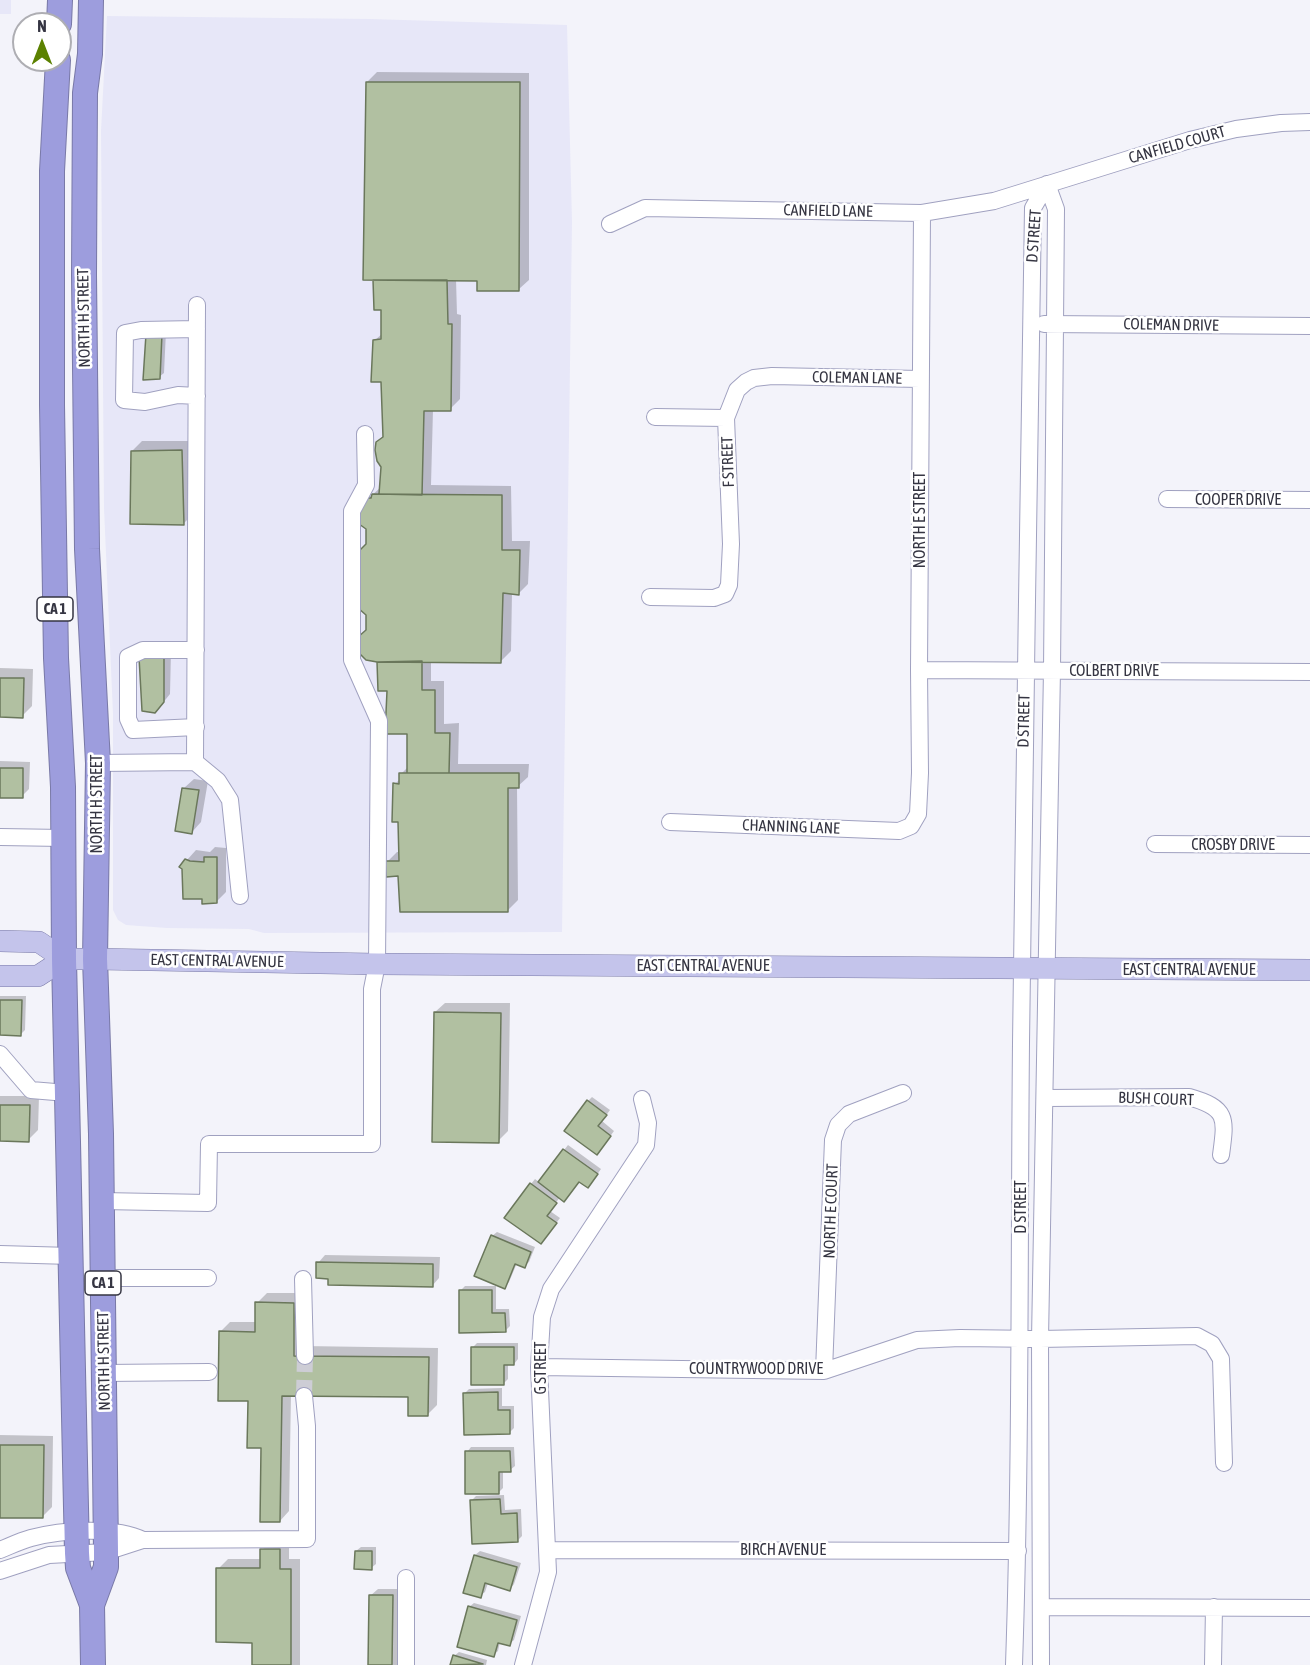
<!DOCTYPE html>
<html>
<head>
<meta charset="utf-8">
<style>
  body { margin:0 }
  #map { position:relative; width:1310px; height:1665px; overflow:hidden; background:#f3f3fa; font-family:"Asap Condensed",sans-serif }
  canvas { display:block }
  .north { position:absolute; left:12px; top:12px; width:60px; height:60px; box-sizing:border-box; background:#fff; border:2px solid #aeaeb3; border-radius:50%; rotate:0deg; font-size:16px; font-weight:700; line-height:24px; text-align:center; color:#353542 }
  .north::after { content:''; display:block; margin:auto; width:21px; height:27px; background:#5b8100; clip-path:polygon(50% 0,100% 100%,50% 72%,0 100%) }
</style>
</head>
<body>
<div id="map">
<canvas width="1310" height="1665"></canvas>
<div class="north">N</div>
</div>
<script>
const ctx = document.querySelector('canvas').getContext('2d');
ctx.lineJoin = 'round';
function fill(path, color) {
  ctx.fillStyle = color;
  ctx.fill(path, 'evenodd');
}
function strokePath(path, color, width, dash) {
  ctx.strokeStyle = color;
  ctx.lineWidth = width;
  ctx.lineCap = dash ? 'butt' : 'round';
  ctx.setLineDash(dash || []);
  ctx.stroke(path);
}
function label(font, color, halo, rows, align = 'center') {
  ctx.font = font + ' "Asap Condensed",sans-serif';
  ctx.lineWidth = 5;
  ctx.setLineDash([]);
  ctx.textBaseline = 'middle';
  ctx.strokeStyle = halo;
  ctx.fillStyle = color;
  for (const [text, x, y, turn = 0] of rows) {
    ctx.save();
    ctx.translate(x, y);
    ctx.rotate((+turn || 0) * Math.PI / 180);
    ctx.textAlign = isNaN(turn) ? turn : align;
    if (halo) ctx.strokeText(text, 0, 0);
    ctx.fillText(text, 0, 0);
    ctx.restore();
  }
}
const built = new Path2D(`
  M0,0H11V14H0Z
  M107,16L370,19L567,25L572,222L562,932L264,933L249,929L167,928L126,925L118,920L113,910V714L104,508L101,131Z`);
const shadow = new Path2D(`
  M377,72L529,73V280L519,289L478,279H456L457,314L461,315L460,399L450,409L433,410L431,485L511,486L512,541H530L528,584L518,594L512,593L511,651L501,661L431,660V681H444V724L459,723L458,764H529L528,777L517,787L518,900L508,910L400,874L387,862L397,852H400V820L395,784L401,778V774L409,766V733L389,690L367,629L368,529L359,507L381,487L383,467L377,442L384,435L383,381L374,341L383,333L367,82Z
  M166,331L164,373L159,377L147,335Z
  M142,441H191L193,514L183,524L132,451Z
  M171,651L170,694L162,704L141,657Z
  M0,668L33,669L32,706L22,716H0Z
  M0,761L30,762L29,789L22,796H0Z
  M194,779L208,781L201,822L192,832L184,788Z
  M215,847L226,848V892L216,902L187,860L196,850L210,852Z
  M0,996H26L25,1030L21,1034H0Z
  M445,1003H510L508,1131L498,1141L435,1012Z
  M0,1096H39L38,1130L28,1140H0Z
  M592,1097L610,1110L602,1121L614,1131L601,1149L588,1101Z
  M568,1145L601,1169L592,1182L580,1180L560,1197L550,1211L560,1218L545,1238L531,1184L535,1179L539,1182Z
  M497,1232L535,1247L529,1262L524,1266L517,1263L509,1282L505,1287L492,1236Z
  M325,1255L440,1257L439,1278L432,1286L330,1277L318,1263Z
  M465,1286H496V1309H509L510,1326L505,1331L460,1291Z
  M267,1293H304L303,1346L438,1348L437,1405L427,1415L410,1396L291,1394L289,1511L280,1521L262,1446L249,1400L220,1332L230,1322H257V1303Z
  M477,1343H518V1359L514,1364H508V1379L504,1383L472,1348Z
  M502,1388V1406H514V1428L510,1432L465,1393L469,1389Z
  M0,1435L53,1436L52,1507L42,1517L0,1516Z
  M471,1447H514L515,1466L510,1470H503V1488L499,1492L467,1452Z
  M504,1495L505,1510L521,1509L522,1536L517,1541L471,1501L476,1496Z
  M272,1540H289V1559H300V1665H253V1641L218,1569L228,1559H262V1550Z
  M361,1547H376V1564L371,1568L356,1551Z
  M480,1551L521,1563L514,1584L510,1589L488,1583L485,1592L480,1596L475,1555Z
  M378,1589H400L399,1665H370V1596Z
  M474,1603L521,1616L514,1640L509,1644L500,1642L498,1651L493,1655L469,1607Z
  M459,1652L487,1660L486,1665H452L454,1656Z`);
const building = new Path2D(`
  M366,82H520L519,291H477V281L363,280Z
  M373,280H447L448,324H452L451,411H424L422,495L379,494L381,467L377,461L375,450L376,442L383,437L381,382H371L373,340L381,339V310H374Z
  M146,334H162L160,379L143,380Z
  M182,450L184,525L130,524L131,451Z
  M372,494L502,495V550H520L519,595L503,593L501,663L377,662L366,660L359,653L358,637L366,630V615L358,608V552L366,544V529L359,524L358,507L366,498H371Z
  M139,657H164V702L155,713L142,711Z
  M422,661V690H435V733H450L449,773H407V734H385L387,691H378L377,662Z
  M0,678H24L23,718L0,717Z
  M0,768H23V798H0Z
  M399,773H519V788H508V912H400L398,876L386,877L385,861H399L398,822H392L393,783L399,784Z
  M182,788L199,790L192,834L175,831Z
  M204,857H217V903L202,904V899H183L182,869L179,867L185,859L190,861L204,862Z
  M0,1000H22L21,1036L0,1035Z
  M434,1012L501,1013L499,1143L432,1142Z
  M587,1100L607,1115L598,1126L611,1136L597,1155L564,1131Z
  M0,1105H30L29,1142L0,1141Z
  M563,1149L598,1174L588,1188L579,1182L564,1202L538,1182Z
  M530,1183L557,1203L547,1216L557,1223L541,1244L504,1218Z
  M491,1235L531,1252L525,1268L515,1264L505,1289L474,1276Z
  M316,1262L433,1264V1287L328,1285V1279L316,1278Z
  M459,1290H492V1313H505L506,1332L459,1333Z
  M255,1302L294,1303V1356L429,1357L428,1416H408V1397L282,1396L280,1522H260L261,1448H247L248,1401H218L219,1331L255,1332Z
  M471,1347H514V1365H504V1385H471Z
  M498,1392V1410H510V1434L464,1435L463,1393Z
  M0,1445H44L43,1518H0Z
  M465,1451H510L511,1472H499V1494H465Z
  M500,1499L501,1514L517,1513L518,1542L472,1544L470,1500Z
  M260,1549H280V1569H291V1665H252V1643L216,1642V1568H260Z
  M355,1551H372V1570L354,1569Z
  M474,1555L517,1567L510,1591L485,1583L481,1598L463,1593Z
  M369,1595H393L392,1665H368Z
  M468,1606L517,1620L510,1646L498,1643L494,1657L457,1647Z
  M453,1655L483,1664L450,1665Z`);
const minorTunnel = new Path2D(`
  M304,1396L305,1356`);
const minor = new Path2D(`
  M610,224L645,208L922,213L994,201L1190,140L1236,129L1281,123L1310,122
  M1044,324L1310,326
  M197,396L178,395L145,402L124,400L125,333L141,330L197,329
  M655,417L726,418
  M1167,499L1310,500
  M650,597L714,598L725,594L729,585L731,544L726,418L737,390L746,382L754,378L772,376L920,379
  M919,670L1310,672
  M196,727L133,730L128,719V657L143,650H196
  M195,762L197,305
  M98,763L195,762L218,781L230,800L240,896
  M670,822L899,831L911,826L918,814L920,773L919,670L922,213
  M0,837L63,838
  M1155,844L1310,845
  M0,1054L31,1090L67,1093
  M1046,1098L1189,1097C1228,1108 1226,1118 1221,1155
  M102,1201L208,1203L209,1144H372V989L377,964L379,721L352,660V511L366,485L365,434
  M0,1254L71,1256
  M103,1278H208
  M303,1279L305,1356
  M539,1367L824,1371L917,1340L960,1338L1040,1339L1197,1336L1212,1344L1221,1359L1224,1463
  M824,1371L833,1140L838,1125L849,1114L903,1093
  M104,1373L209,1372
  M0,1550C10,1546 20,1541 31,1538C61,1530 115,1526 143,1540L307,1539V1426L304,1396
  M548,1550L1018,1551
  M0,1571L49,1555L106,1552L143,1540
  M406,1578V1665
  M1042,1607L1310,1608
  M523,1665L548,1572L539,1367L542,1317L551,1289L646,1145L648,1123L642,1099
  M1014,1665C1021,1458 1019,1250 1021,1043C1024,765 1029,486 1033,208L1047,184
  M1041,1665L1040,1339L1052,670L1056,209L1047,184
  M1213,1665L1214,1607`);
const major = new Path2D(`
  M0,941L39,942L64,959
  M0,976H38L64,959H95L377,964L1310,970`);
const highway = new Path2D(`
  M91,0L90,54L85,93L84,275L87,549L98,763L95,959L101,1134L106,1552V1567L92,1605L93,1665
  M59,24L60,0
  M58,60L52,171V405L56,658L63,787L64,959L77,1553L78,1568L92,1605`);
const shields = [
  [55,609,36],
  [103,1283,36]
];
const shieldNames = [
  ["CA 1",55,609],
  ["CA 1",103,1283]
];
const streetNames = [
  ["CANFIELD COURT",1177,145,-16],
  ["CANFIELD LANE",828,211,1],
  ["D STREET",1034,236,-86],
  ["NORTH H STREET",84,318,-91],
  ["COLEMAN DRIVE",1171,325,1],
  ["COLEMAN LANE",857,378,1],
  ["F STREET",728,462,-92],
  ["COOPER DRIVE",1238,500],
  ["NORTH E STREET",920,520,-90],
  ["COLBERT DRIVE",1114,671],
  ["D STREET",1024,721,-89],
  ["NORTH H STREET",97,804,-90],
  ["CHANNING LANE",791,827,2],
  ["CROSBY DRIVE",1233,845],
  ["EAST CENTRAL AVENUE",217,961,1],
  ["EAST CENTRAL AVENUE",703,966],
  ["EAST CENTRAL AVENUE",1189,970],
  ["BUSH COURT",1156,1099,2],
  ["D STREET",1021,1207,-90],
  ["NORTH E COURT",831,1211,-88],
  ["NORTH H STREET",104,1361,-91],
  ["G STREET",541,1368,-90],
  ["COUNTRYWOOD DRIVE",756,1369],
  ["BIRCH AVENUE",783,1550]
];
fill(built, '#e7e7f8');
fill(shadow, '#0003');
fill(building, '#b1c0a1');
strokePath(building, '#6a775b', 1.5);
strokePath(minorTunnel, '#cdcdd5', 16, [16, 8]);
strokePath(minor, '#a0a1c0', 18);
strokePath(major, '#7979a7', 22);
strokePath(highway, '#7979a7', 26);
strokePath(minor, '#fff', 16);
strokePath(major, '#c4c4eb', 21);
strokePath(highway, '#9d9ddd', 24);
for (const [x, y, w] of shields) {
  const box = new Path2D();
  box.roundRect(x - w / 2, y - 12, w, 24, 4.5);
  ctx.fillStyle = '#fff';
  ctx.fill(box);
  strokePath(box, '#353542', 1.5);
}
label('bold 15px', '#353542', null, shieldNames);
label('16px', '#353542', '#fff', streetNames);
</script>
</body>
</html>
